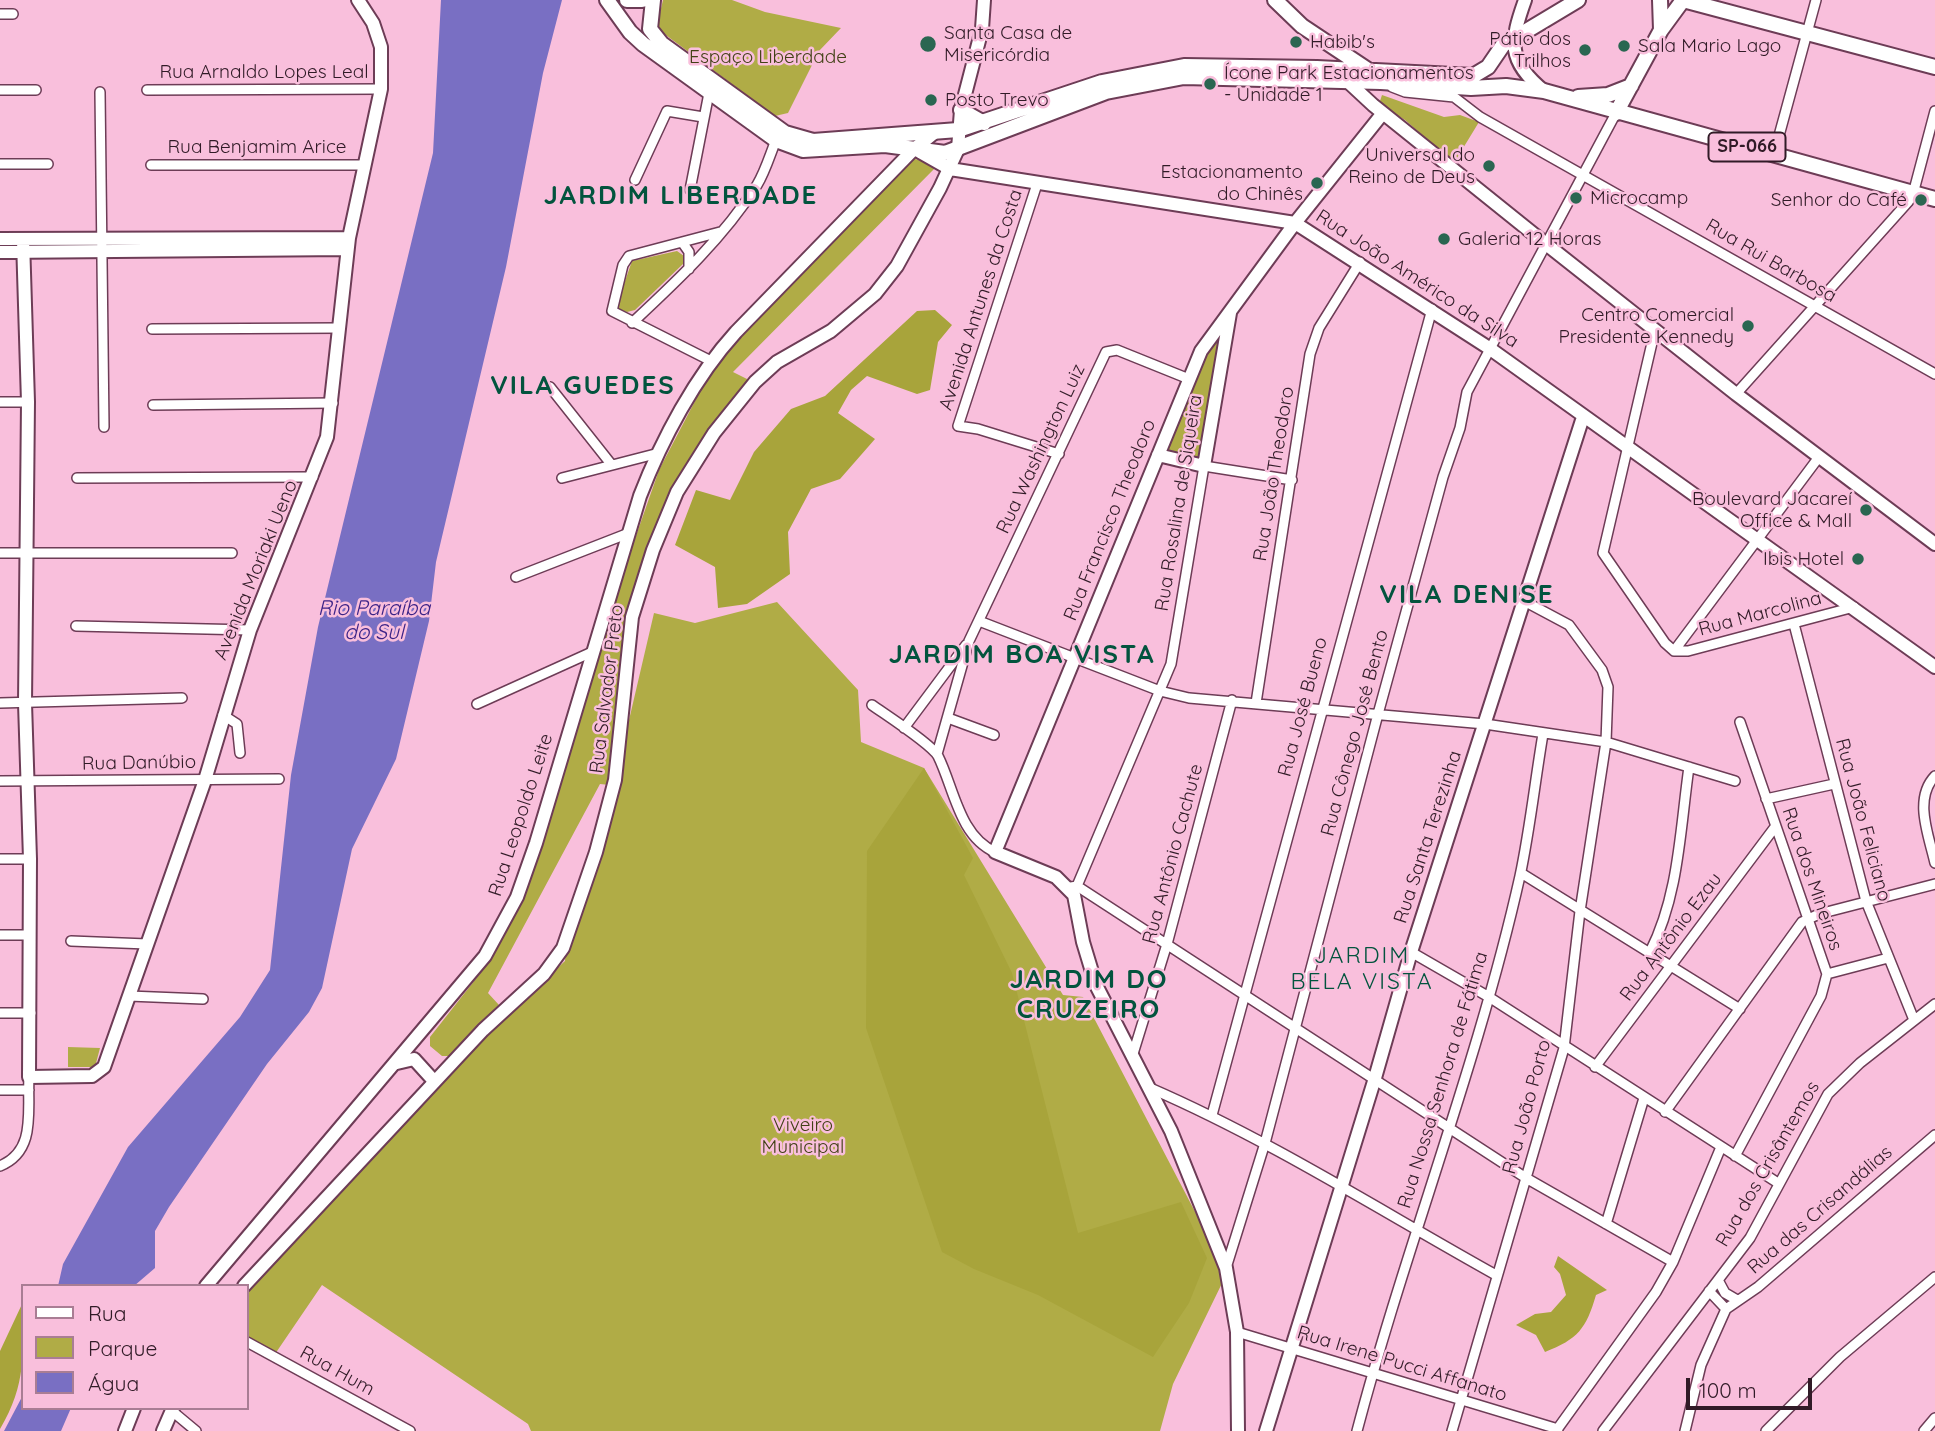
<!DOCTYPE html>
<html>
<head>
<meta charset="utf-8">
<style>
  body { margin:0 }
  #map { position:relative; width:1935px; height:1431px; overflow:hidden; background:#f9bfdc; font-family:Quicksand,sans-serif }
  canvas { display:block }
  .legend { position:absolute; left:21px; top:1284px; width:228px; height:126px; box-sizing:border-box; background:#f9bfdc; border:2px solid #a97d94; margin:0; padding:9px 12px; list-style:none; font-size:21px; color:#311b27 }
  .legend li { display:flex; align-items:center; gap:14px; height:35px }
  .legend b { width:35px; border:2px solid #a97d94 }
  .scale { position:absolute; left:1686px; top:1378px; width:126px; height:32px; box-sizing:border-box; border:4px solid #311b27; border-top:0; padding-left:9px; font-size:21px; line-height:24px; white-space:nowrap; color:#311b27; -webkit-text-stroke:5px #f9bfdc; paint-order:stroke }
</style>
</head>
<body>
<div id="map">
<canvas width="1935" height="1431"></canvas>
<ul class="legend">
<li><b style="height:9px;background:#fff"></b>Rua</li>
<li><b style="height:19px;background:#b0ac46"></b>Parque</li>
<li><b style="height:19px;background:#796fc3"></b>Água</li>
</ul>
<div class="scale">100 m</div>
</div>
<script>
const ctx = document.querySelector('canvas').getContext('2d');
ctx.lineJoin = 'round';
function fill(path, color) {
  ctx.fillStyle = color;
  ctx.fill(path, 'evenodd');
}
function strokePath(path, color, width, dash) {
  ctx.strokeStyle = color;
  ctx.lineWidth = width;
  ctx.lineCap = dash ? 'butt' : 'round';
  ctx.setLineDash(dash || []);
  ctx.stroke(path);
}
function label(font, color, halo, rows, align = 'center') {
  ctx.font = font + ' Quicksand,sans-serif';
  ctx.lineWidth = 5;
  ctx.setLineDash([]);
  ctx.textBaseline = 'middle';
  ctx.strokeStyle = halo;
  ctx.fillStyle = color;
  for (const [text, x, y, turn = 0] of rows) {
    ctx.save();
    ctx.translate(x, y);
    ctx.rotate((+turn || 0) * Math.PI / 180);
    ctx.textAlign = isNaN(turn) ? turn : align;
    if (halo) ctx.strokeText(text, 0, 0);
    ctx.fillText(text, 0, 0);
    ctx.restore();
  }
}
const green = new Path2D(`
  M663,0H732L765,12L841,28L819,51L788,113L775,116L659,30L657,25Z
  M1382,95L1444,117L1460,115L1479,122L1454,163L1405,120L1379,104Z
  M912,158L937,166L733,372L751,381L650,550L610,785L600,784L488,993L499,1005L452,1056H442L430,1046V1037L482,971L505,934L530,876L616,593L659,470L706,380L726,346Z
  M677,251L684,256L683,264L635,310L627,312L619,309L617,304L632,261Z
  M1213,342L1218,343L1198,458L1166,449Z
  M777,602L858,690L861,742L924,768L1063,995L1083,997L1227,1273L1173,1384L1160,1431H531L528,1424L322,1285L273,1357L247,1342V1291L493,1028L565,961L566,941L612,793L654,613L695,623Z
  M68,1047L100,1048L95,1067H68Z`);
const forest = new Path2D(`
  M935,310L952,325L938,342L930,390L917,394L867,376L851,390L838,413L875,439L840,479L811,489L788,532L790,574L747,604L718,608L715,567L675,545L696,490L730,500L754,452L791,409L825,396L917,311Z
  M924,768L973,858L964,875L1012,973L1078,1233L1181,1202L1207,1258L1189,1303L1153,1357L1038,1295L974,1269L942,1252L866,1028L867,851Z
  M1558,1256L1607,1290L1596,1295C1586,1329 1578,1339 1545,1352L1536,1335L1516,1325L1535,1314L1551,1312L1566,1295L1560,1274L1554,1267Z
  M23,1302C23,1352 27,1384 0,1429V1351Z`);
const water = new Path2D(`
  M441,0H562L543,73L506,267L436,562L429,621L396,759L352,849L322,988L309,1012L267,1064L169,1207L155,1231V1268L134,1286H58L63,1264L128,1147L240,1017L270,970L291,775L318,627L433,153Z
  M23,1395V1408H71L61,1431H4Z`);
const street = new Path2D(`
  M0,14H13
  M1392,87L1405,92L1454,97L1480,117L1935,374
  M0,90H36
  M147,90L381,89
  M100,92L104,427
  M1774,154L1816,0
  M0,164H48
  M151,165H364
  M635,180L667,111L703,117
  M1037,184L958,426L978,429L1059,454
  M690,190L709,93
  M682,242L689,252V269
  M632,323C677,281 723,238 757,185C765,172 770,155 776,140
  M152,329L339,328
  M1655,330L1603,553L1665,643L1674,651
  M713,362L612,311L623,265L629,256L720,232
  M550,387L611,464
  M1736,394L1908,202L1913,194L1935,111
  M0,402H28
  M153,405L333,403
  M77,478L313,477
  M562,478L659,453
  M0,553H232
  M516,577L629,533
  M979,621L1160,691L1189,698L1485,724L1606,742L1735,781
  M1794,624L1866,901L1914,1020
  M76,626L250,630
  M1674,651L1819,457
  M1674,651H1688L1854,607
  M0,703L182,698
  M1256,703L1310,354L1319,328L1360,262
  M477,704L592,652
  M872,705C886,715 931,744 938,756C954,788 959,836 995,852
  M223,715L237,724L240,753
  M948,718L994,735
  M904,728L966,645
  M937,754L969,641L1106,352L1117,350L1189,379
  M1935,776C1913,799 1929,836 1935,863
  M0,781L279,779
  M1766,799L1834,784
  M0,859H30
  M1521,873L1740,1009
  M1077,886L1526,1178L1673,1262
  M1071,887L1077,886L1171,664L1204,466L1292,480
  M0,935H29
  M71,941L147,944
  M1411,952L1489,997L1778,1183
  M1650,952C1679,895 1680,830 1689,767
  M1827,974L1888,958
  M129,996L203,999
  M0,1013H31
  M1132,1057L1167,944L1232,700
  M1595,1067L1775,827
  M1150,1088C1270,1140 1381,1211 1496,1275
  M0,1090H29
  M1665,1112L1802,922L1819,914L1935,884
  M1212,1115L1432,309
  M1735,1156L1821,996L1827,974L1740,722
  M0,1166C37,1151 27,1110 29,1077
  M1606,1224L1644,1098
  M1226,1268L1265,1143L1378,714L1443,477L1460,428L1467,392L1616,113
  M1718,1280L1725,1293L1737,1300
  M1709,1291L1726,1309
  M1237,1332L1558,1429
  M247,1342L410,1431
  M172,1411L196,1431
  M1357,1431C1406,1245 1478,1064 1520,876C1530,829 1535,781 1543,734
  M1452,1431L1564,1048L1580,911L1606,742L1608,687L1602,670L1569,625L1524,601
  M1556,1431L1656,1292L1673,1262L1721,1147
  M1603,1431L1750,1238L1828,1094L1860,1063L1935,1004
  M1685,1431L1701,1365L1726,1309L1758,1287L1935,1135
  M1766,1431L1840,1357L1935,1277
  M1924,1431L1935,1418`);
const secondary = new Path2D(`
  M1525,0C1510,42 1507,61 1544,91
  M1345,79L1373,105L1546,244L1736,394L1935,544
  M920,152L950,169L1295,223L1489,348L1935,667
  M0,239L349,238
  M23,240L28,402L25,703L30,859L29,1077L92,1076L104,1067L205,780L250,630L327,437L349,238L381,89V47L373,23L358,0
  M0,252L347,249
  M1158,455L1204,466L1230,313
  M397,1063L414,1059L434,1081
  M206,1286L485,956L517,897L536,843L640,496C662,439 695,377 736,332L913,150L934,133
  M244,1286L483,1030L544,974L563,948L596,852L615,780L632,617L653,550L677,492L714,433L755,382L777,362L831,331L875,294L897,266L940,188L958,149L961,110L982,29L984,0
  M125,1431L134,1408
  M163,1431L173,1408
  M1238,1431L1237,1332L1226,1268L1171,1131L1096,985L1083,942L1074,895L1056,877L995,852L1201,351L1295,223L1383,113
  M1266,1431L1375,1078L1411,952L1583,417`);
const primary = new Path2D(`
  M607,0L630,32L643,44L776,140L803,150L885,145L945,153L1106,92L1184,77L1381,82L1471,88L1506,86L1544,91L1935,199
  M627,0H642
  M653,0L650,29L662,44L785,133L813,141L958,130L1102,82L1184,66L1317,68L1473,76L1488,67L1503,45L1578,0
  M1275,0L1302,26L1368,70
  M1660,0L1661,30
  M1683,0L1935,67
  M1578,97L1608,95L1631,86
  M961,110L984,123
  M1616,113L1661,30L1683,0`);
const markers = [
  [1296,42,7,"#2a6651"],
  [928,44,9,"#2a6651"],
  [1624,46,7,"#2a6651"],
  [1585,50,7,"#2a6651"],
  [1210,84,7,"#2a6651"],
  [931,100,7,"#2a6651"],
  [1489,166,7,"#2a6651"],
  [1317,183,7,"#2a6651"],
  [1576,198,7,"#2a6651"],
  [1921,200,7,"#2a6651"],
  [1444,239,7,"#2a6651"],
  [1748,326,7,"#2a6651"],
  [1866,510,7,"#2a6651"],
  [1858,559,7,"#2a6651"]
];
const shields = [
  [1747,147,77]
];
const shieldNames = [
  ["SP-066",1747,147]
];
const poiNames = [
  ["Santa Casa de",944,33],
  ["Misericórdia",944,55],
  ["Pátio dos",1571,39,"right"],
  ["Trilhos",1571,61,"right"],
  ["Habib's",1310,42],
  ["Sala Mario Lago",1638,46],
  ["Ícone Park Estacionamentos",1224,73],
  ["- Unidade 1",1224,95],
  ["Posto Trevo",945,100],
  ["Universal do",1475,155,"right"],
  ["Reino de Deus",1475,177,"right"],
  ["Estacionamento",1303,172,"right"],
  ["do Chinês",1303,194,"right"],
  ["Microcamp",1590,198],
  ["Senhor do Café",1907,200,"right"],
  ["Galeria 12 Horas",1458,239],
  ["Centro Comercial",1734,315,"right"],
  ["Presidente Kennedy",1734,337,"right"],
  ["Boulevard Jacareí",1852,499,"right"],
  ["Office & Mall",1852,521,"right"],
  ["Ibis Hotel",1844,559,"right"]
];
const parkNames = [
  ["Espaço Liberdade",768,57],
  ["Viveiro",803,1125],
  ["Municipal",803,1147]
];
const streetNames = [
  ["Rua Arnaldo Lopes Leal",264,72],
  ["Rua Benjamim Arice",257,147],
  ["Rua Rui Barbosa",1771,261,30],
  ["Rua João Américo da Silva",1417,279,33],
  ["Avenida Antunes da Costa",981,300,-72],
  ["Rua Washington Luiz",1041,449,-65],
  ["Rua João Theodoro",1274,474,-81],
  ["Rua Rosalina de Siqueira",1179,503,-81],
  ["Rua Francisco Theodoro",1110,520,-68],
  ["Avenida Moriaki Ueno",256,570,-68],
  ["Rua Marcolina",1760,614,-15],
  ["Rua Salvador Preto",607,689,-83],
  ["Rua José Bueno",1303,707,-75],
  ["Rua Cônego José Bento",1355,733,-75],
  ["Rua Danúbio",139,763,-1],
  ["Rua Leopoldo Leite",521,815,-72],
  ["Rua João Feliciano",1863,820,75],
  ["Rua Santa Terezinha",1428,837,-72],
  ["Rua Antônio Cachute",1173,854,-75],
  ["Rua dos Mineiros",1812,879,71],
  ["Rua Antônio Ezau",1671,937,-53],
  ["Rua Nossa Senhora de Fátima",1443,1080,-73],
  ["Rua João Porto",1527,1107,-75],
  ["Rua dos Crisântemos",1768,1164,-60],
  ["Rua das Crisandálias",1820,1210,-41],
  ["Rua Irene Pucci Affanato",1402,1364,17],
  ["Rua Hum",337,1371,29]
];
const waterNames = [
  ["Rio Paraíba",374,609],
  ["do Sul",374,633]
];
const quarterNames = [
  ["JARDIM",1362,956],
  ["BELA VISTA",1362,982]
];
const districtNames = [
  ["JARDIM LIBERDADE",681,196],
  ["VILA GUEDES",583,386],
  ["VILA DENISE",1467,595],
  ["JARDIM BOA VISTA",1022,655],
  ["JARDIM DO",1089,980],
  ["CRUZEIRO",1089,1010]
];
fill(green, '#b0ac46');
fill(forest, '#a8a43b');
fill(water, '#796fc3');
strokePath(street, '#6d3c56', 12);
strokePath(secondary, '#6d3c56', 16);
strokePath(primary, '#6d3c56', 18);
strokePath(street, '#fff', 9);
strokePath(secondary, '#fff', 12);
strokePath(primary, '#fff', 14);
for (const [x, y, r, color] of markers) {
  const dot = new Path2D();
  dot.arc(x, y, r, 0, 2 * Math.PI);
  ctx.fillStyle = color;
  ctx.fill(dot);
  strokePath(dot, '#f9bfdc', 2.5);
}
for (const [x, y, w] of shields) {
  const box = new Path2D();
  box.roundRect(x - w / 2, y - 14.5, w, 29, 5);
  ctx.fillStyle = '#f9bfdc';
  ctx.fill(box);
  strokePath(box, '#311b27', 2);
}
label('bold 18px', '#311b27', null, shieldNames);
label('19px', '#311b27', '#f9bfdc', poiNames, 'left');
label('19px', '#424116', '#f9bfdc', parkNames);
label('19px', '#311b27', '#f9bfdc', streetNames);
label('italic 21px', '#3c2387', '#f9bfdc', waterNames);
ctx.letterSpacing = '2px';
label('23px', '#03543e', '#f9bfdc', quarterNames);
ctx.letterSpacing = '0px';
ctx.letterSpacing = '2px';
label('bold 26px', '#03543e', '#f9bfdc', districtNames);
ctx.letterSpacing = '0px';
</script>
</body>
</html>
